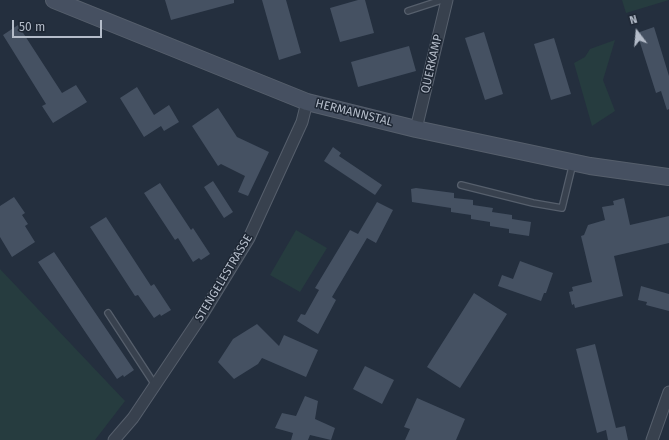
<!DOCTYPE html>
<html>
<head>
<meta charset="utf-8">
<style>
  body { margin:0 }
  #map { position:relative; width:669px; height:440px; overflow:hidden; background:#242f3e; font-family:"Fira Sans",sans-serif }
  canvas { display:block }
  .north { position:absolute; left:617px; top:12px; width:40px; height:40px; -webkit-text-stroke:3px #1d2633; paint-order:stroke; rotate:344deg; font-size:11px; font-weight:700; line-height:16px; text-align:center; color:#b4bcc9 }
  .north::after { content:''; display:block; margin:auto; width:14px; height:18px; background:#b4bcc9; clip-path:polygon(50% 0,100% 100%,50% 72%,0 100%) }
  .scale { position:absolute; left:12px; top:20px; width:90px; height:18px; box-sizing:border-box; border:2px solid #b4bcc9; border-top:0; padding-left:5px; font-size:12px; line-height:14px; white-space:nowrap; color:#b4bcc9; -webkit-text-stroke:3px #1d2633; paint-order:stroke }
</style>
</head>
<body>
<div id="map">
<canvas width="669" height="440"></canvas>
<div class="north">N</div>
<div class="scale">50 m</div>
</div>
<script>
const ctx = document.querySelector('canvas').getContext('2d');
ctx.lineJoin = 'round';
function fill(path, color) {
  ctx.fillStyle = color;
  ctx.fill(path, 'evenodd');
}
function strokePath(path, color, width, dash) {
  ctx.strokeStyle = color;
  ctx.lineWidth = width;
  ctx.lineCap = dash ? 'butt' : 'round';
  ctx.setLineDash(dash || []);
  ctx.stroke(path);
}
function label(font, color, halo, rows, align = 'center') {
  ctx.font = font + ' "Fira Sans",sans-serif';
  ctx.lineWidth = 3;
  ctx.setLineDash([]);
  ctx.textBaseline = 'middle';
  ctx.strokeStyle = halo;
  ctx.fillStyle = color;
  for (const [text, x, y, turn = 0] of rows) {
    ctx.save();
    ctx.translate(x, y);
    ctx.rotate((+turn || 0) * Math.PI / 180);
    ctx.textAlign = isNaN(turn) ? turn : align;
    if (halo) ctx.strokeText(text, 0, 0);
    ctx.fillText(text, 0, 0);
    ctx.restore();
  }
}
const green = new Path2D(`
  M622,0H669L626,13Z
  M615,40L603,80L615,111L592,126L574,63L585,57L590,49Z
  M296,230L327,248L300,292L270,275Z
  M0,269L125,401L95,440H0Z`);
const building = new Path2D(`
  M165,0H234V3L171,20Z
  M262,0H286L301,53L279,60Z
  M358,0H365L374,33L340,42L330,8Z
  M18,25L62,93L76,85L87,102L53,123L42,106L46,104L3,35Z
  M654,27L669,76V109L667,110L661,91L656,93L637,33Z
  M484,32L503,94L485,100L465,38Z
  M554,38L571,94L551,100L534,44Z
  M409,46L416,71L358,87L351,62Z
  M137,87L154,115L169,105L179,122L164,131L161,126L144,137L120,98Z
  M218,108L237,137L269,152L248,196L238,192L245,176L221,164L218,166L192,126Z
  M333,147L341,153L339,156L382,185L375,195L324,161Z
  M213,181L233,212L224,218L204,187Z
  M160,183L191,230L193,228L210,254L201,260L199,258L193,262L178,238L175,240L144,193Z
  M416,188L454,193V198L473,200V205L493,208L492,212L512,215V219L531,222L529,236L509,233V229L490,226V222L471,219V215L451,212V208L412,202L411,189Z
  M14,197L25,213L22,215L28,224L25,226L35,242L12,257L0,237V206Z
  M624,198L630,225L669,216V243L614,256L623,296L575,308L574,304L572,305L569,292L573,291L572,287L592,282L581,236L584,235L588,225L605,220L602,207L614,205L613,201Z
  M377,202L393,210L376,243L367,238L332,297L336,300L318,334L297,321L301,314L305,315L319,290L315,288L350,230L358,234Z
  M106,217L151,286L154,284L171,310L161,316L160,314L154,318L138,295L135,296L90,227Z
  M54,252L134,370L124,377L123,375L117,379L38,262Z
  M520,261L553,273L546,293H544L541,301L498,286L502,275L513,279Z
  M641,286L669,294V311L646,305L647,302L638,300Z
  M474,293L507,314L460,388L427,367Z
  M257,324L279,346L284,335L318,350L306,377L262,358L258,364L234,379L218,362L233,339Z
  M595,344L616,428L625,426L628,440H608L606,430L597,433L576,349Z
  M365,366L394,380L382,404L353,389Z
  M305,396L318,401L315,419L335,428L331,440L310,435L308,440H291L293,433L275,428L282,413L296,416Z
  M417,398L465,419L456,440H405L410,429L404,427Z`);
const lane = new Path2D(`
  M408,11L442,0
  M461,185L533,203L562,208L573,163
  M108,313L155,385`);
const street = new Path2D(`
  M416,129L447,0
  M114,440L133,418L202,315L249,238L302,122L307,102
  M652,440L669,392`);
const secondary = new Path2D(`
  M54,0L307,102L416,129L590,166L669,177`);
const streetNames = [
  ["QUERKAMP",432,64,-77],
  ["HERMANNSTAL",354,113,14],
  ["STENGELESTRASSE",224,278,-59]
];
fill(green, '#263c3f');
fill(building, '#455162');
strokePath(lane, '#565f6c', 8);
strokePath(street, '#565f6c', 13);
strokePath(secondary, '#565f6c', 18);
strokePath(lane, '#38414e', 5.5);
strokePath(street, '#38414e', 11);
strokePath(secondary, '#465061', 16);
label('12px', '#b4bcc9', '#1d2633', streetNames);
</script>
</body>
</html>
